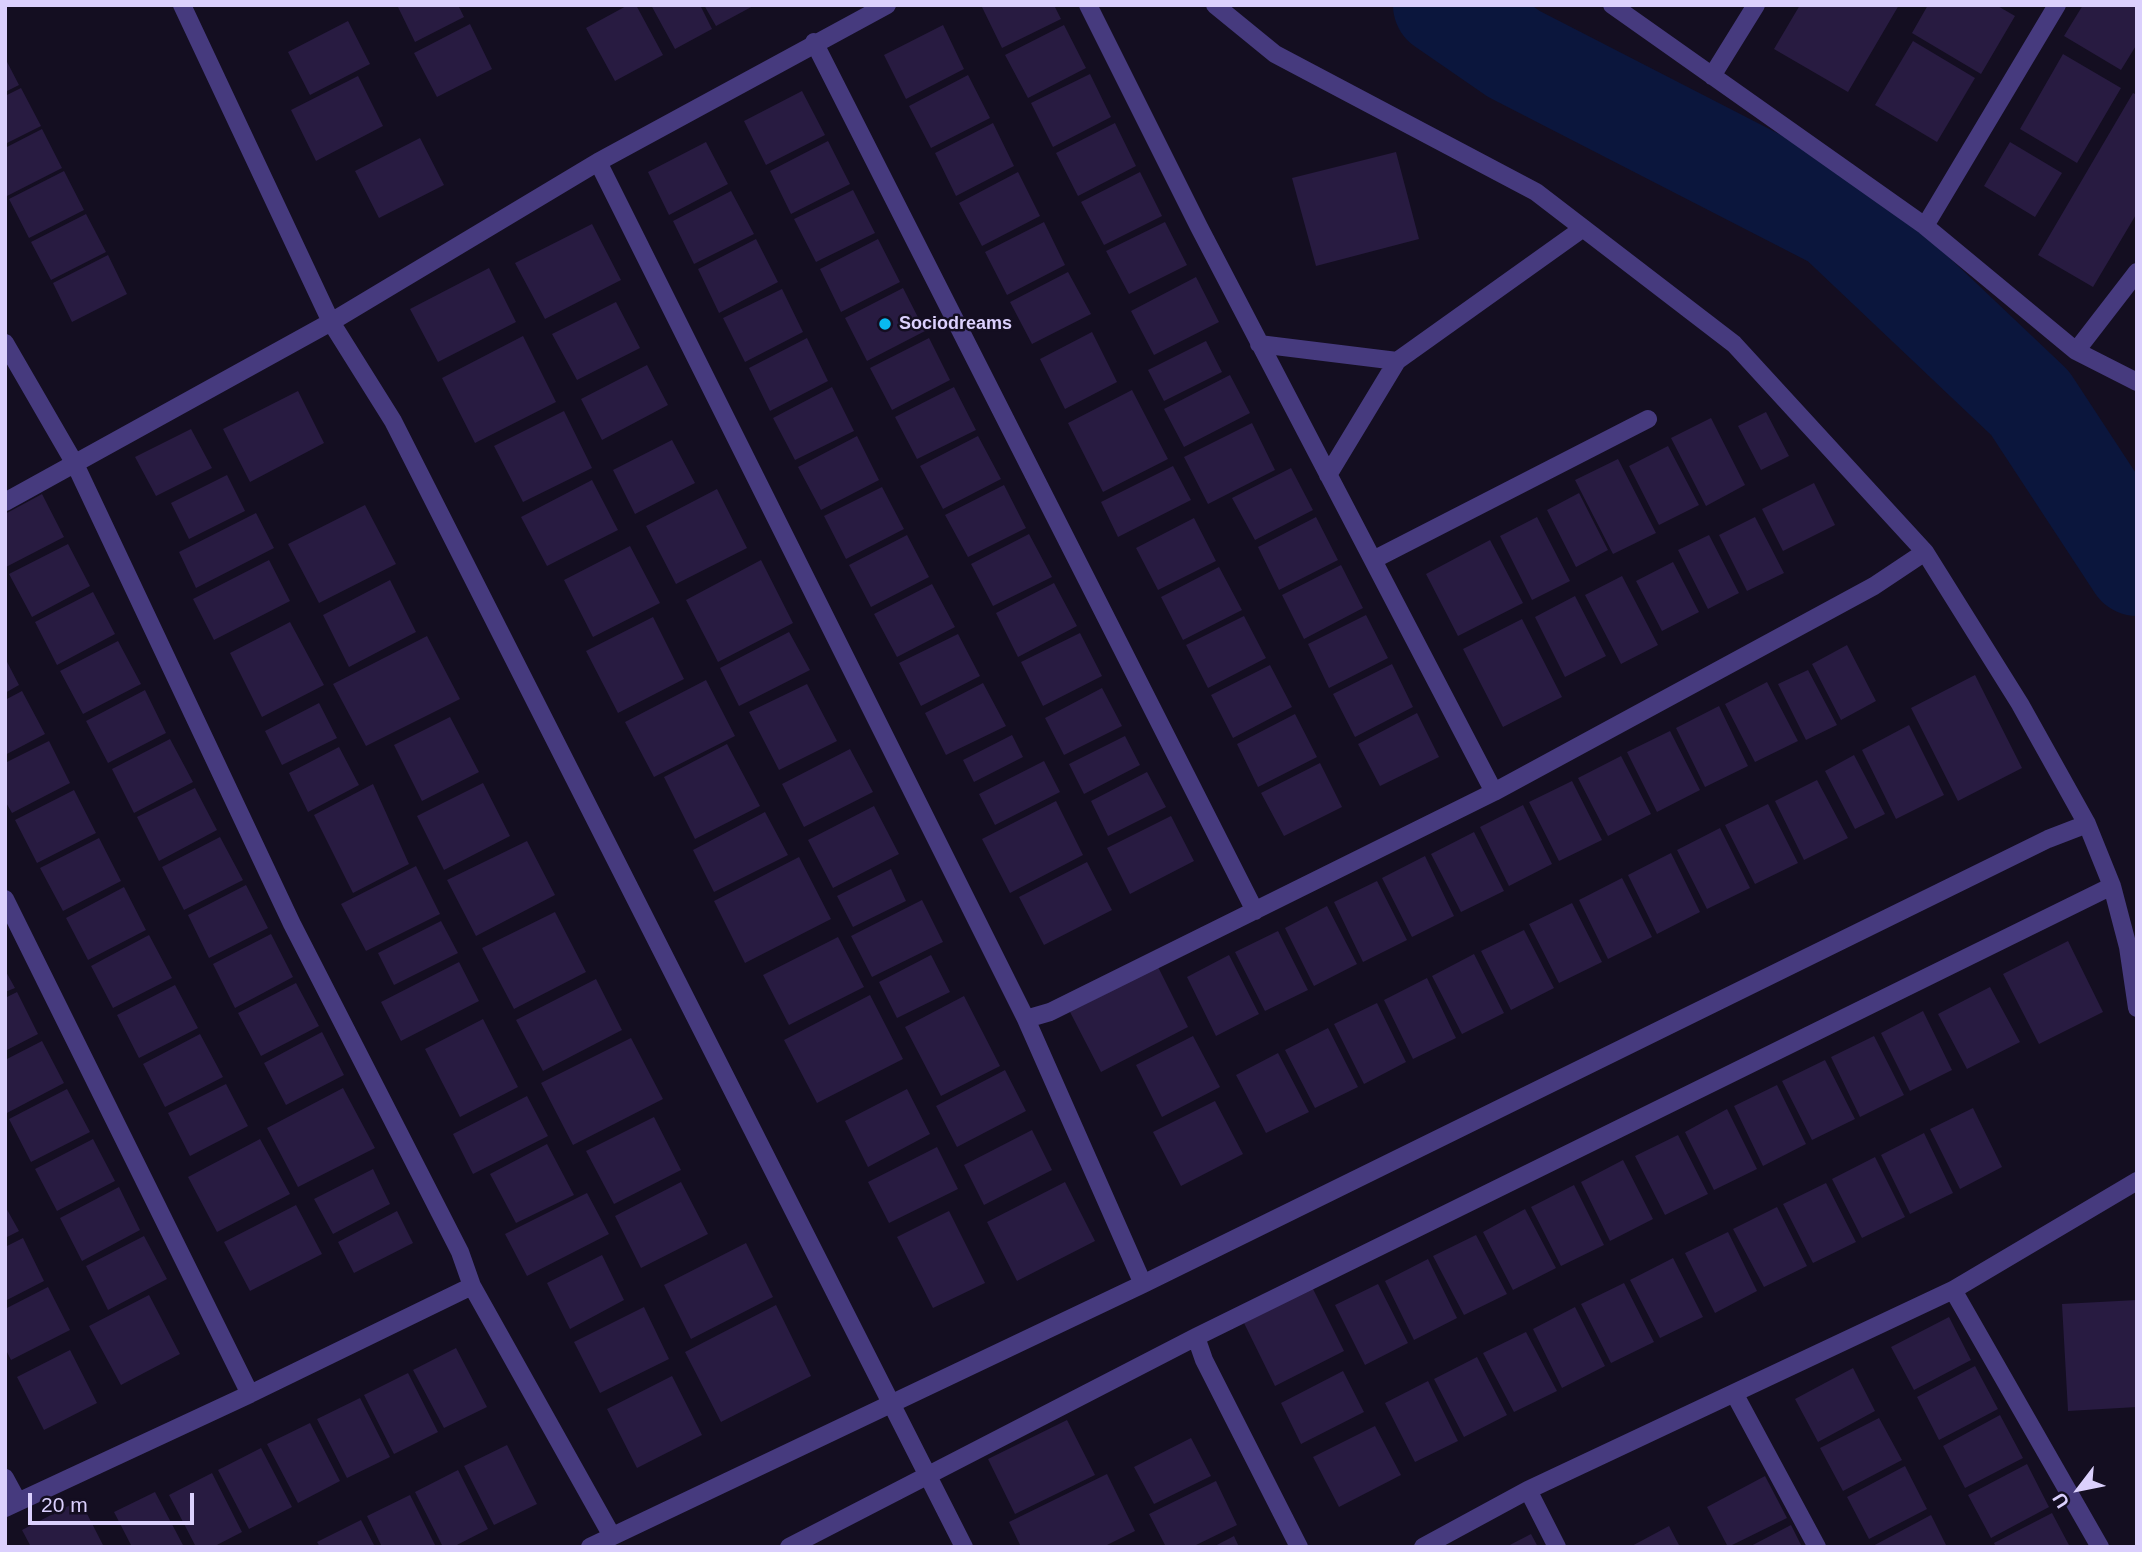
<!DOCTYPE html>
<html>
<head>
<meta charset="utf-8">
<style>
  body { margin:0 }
  #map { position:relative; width:2142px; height:1552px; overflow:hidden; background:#140e21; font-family:Arial,sans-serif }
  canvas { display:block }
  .frame { position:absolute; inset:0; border:7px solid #dbd0fd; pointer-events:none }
  .north { position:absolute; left:2044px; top:1454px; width:70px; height:70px; -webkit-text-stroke:5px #140e21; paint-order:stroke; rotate:238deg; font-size:19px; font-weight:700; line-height:28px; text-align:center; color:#dbd0fd }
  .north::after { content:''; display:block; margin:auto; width:24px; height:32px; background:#dbd0fd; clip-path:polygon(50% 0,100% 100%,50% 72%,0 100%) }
  .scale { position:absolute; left:28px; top:1493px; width:166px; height:32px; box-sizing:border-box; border:4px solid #dbd0fd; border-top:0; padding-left:9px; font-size:21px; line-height:24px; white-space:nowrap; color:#dbd0fd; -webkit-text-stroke:5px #140e21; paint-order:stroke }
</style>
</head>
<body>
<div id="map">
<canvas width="2142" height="1552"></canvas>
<div class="frame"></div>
<div class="north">U</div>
<div class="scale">20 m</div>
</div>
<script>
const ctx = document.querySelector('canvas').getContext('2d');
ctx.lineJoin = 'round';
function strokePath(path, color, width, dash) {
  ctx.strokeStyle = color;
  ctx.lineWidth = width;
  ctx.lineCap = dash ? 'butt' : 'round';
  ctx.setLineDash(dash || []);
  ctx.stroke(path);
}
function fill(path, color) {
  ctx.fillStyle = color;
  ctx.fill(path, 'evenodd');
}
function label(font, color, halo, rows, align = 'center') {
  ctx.font = font + ' Arial,sans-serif';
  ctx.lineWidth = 5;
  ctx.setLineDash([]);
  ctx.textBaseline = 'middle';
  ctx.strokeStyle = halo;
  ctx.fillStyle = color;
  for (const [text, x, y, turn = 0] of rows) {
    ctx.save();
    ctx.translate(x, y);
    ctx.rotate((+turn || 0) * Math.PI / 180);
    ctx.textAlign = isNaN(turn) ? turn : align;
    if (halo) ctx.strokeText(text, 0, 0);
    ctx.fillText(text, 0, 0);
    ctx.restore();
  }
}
const river = new Path2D(`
  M1443,5L1514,54L1837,220L2030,403L2137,566`);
const building = new Path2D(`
  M401,5H458L464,17L415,42L398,7Z
  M628,5H636L663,55L615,81L586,28Z
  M651,5H700L712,29L675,49Z
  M704,5H755L716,26Z
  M981,5H1054L1061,19L1002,48Z
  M1800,5H1899L1848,92L1774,49Z
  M1928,5H1996L2015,16L1981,74L1912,33Z
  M2083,5H2137V44L2121,70L2064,36Z
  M348,21L370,64L310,95L288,52Z
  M470,24L492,69L437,97L414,53Z
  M943,25L964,69L906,99L884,55Z
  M1064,25L1086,68L1028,98L1005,55Z
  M1913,41L1975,78L1937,142L1875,105Z
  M2063,54L2121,88L2077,163L2020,129Z
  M5,58L19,85L5,92Z
  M1090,74L1111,117L1053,147L1031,103Z
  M968,75L990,118L931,148L909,106Z
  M358,76L383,126L316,161L291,110Z
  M21,88L41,126L5,144V96Z
  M802,91L825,135L766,165L744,121Z
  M2133,93L2137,95V213L2093,287L2038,255Z
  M993,123L1014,166L956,196L935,153Z
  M1115,123L1136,166L1078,196L1056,153Z
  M42,129L62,168L7,196L5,148Z
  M420,138L444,185L379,218L355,171Z
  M828,141L850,184L791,214L770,171Z
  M706,142L728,184L669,215L648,172Z
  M2010,142L2062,173L2035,217L1984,186Z
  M1396,152L1419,239L1316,266L1292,178Z
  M64,171L84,210L29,238L9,199Z
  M1018,172L1040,216L982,246L959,203Z
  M1140,172L1162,216L1104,245L1081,202Z
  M853,190L875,233L816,262L794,219Z
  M731,191L754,234L694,264L673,221Z
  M86,214L106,252L51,280L31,242Z
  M1044,222L1065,265L1007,295L985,252Z
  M1165,222L1187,265L1129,294L1106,251Z
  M592,224L621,280L545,319L515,263Z
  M756,239L778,282L719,313L698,269Z
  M878,239L900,282L841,312L820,269Z
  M108,255L127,294L72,322L53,283Z
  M489,268L516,322L438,362L410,309Z
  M1068,272L1091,314L1032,344L1010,302Z
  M1196,277L1219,322L1154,355L1131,311Z
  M903,288L925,331L867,361L845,318Z
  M782,289L803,332L745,362L723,318Z
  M616,302L640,348L577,380L552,334Z
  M1092,332L1117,382L1065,409L1040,359Z
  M523,336L556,402L475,443L442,378Z
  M807,338L828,381L770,411L749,368Z
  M929,338L950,380L892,410L870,368Z
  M1206,341L1222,372L1164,401L1148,370Z
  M647,365L668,405L602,440L581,399Z
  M1230,375L1250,413L1184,447L1164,409Z
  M832,387L854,431L795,460L773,418Z
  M954,387L976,430L917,459L895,417Z
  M1132,390L1168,459L1103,492L1068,423Z
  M298,391L324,443L250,482L223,429Z
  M564,411L592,468L523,502L494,446Z
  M1766,412L1789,456L1761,470L1738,426Z
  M1711,418L1745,485L1706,506L1671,438Z
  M1252,423L1275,470L1208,504L1184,457Z
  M191,429L212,468L156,496L135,457Z
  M857,436L879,480L821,510L798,467Z
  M978,436L1001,479L943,509L920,466Z
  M672,440L695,483L635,514L613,470Z
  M1668,446L1699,505L1659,525L1629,466Z
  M1618,459L1656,533L1613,554L1575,480Z
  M1173,466L1191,500L1118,537L1101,502Z
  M1291,468L1313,510L1255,540L1232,498Z
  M227,475L245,511L189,539L171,503Z
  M592,480L618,530L547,566L521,517Z
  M1814,483L1835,525L1783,551L1762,509Z
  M1004,485L1026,528L968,557L945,515Z
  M882,487L904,529L846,559L824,516Z
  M717,489L747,548L676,584L646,526Z
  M1579,493L1608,550L1576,567L1547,510Z
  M42,494L64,537L6,567L5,514Z
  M365,505L396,564L319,603L288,544Z
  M256,513L274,548L196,588L179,552Z
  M1316,517L1338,560L1279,590L1258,547Z
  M1537,517L1570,581L1532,600L1500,536Z
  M1755,517L1784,573L1747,591L1719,535Z
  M1194,518L1216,561L1158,590L1136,548Z
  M1029,534L1052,577L993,606L971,564Z
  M907,535L929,577L871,607L849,565Z
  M1709,535L1739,593L1708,609L1678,550Z
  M1490,540L1523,603L1458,636L1426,574Z
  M68,544L90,586L32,617L9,574Z
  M630,546L660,603L593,637L564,580Z
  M269,560L290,601L214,640L193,599Z
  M761,560L793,623L718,662L686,600Z
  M1673,562L1699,612L1662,631L1636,581Z
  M1341,565L1363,608L1304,639L1282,595Z
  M1219,567L1242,610L1183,640L1161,597Z
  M1622,576L1658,645L1621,664L1585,595Z
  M390,580L416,632L349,667L323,615Z
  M1054,583L1077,626L1018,657L996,613Z
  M932,584L955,627L897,657L874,614Z
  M93,592L115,634L57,665L35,622Z
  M1575,596L1606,656L1565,677L1535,617Z
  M1366,615L1388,658L1329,688L1308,644Z
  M1244,616L1266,658L1208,688L1186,645Z
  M653,617L684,679L618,713L586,651Z
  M1522,619L1562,697L1503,727L1463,649Z
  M290,622L324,685L262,717L230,653Z
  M789,632L810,670L739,706L720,668Z
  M1080,633L1102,676L1043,706L1021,662Z
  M958,634L980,676L921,706L899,663Z
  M427,636L460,699L366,746L333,684Z
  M118,641L141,684L83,714L60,671Z
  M1847,645L1876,701L1841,720L1812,664Z
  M5,658L19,685L5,693Z
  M1392,664L1413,707L1355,737L1333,694Z
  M1270,665L1292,707L1233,738L1211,695Z
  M1808,670L1837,725L1806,740L1778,684Z
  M1975,675L2022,768L1958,801L1911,708Z
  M706,680L735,736L654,777L625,722Z
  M1767,682L1798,741L1755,762L1725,704Z
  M983,683L1006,726L946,755L925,713Z
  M807,684L837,741L779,770L749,712Z
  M1102,688L1122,726L1064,755L1045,718Z
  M145,690L166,733L108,763L86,721Z
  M22,691L45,734L5,755V700Z
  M319,703L337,738L282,765L265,731Z
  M1719,706L1748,766L1705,787L1676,728Z
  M1417,713L1439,757L1380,786L1358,744Z
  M1295,714L1317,757L1258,787L1237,744Z
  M450,717L479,772L422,801L394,745Z
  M1909,725L1944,795L1896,819L1862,750Z
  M1670,731L1700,790L1657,812L1627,752Z
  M1012,735L1023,757L974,782L963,760Z
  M1125,736L1140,765L1084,794L1069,764Z
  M170,739L193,782L134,813L112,769Z
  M49,741L70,783L12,813L5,801V763Z
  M727,744L760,806L695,839L664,777Z
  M339,747L359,785L308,812L289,773Z
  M850,749L873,792L804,827L782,784Z
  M1854,755L1885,814L1855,829L1825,771Z
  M1621,756L1651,814L1608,836L1578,778Z
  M1044,761L1060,792L995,825L979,794Z
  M1320,763L1342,807L1284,836L1261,793Z
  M1147,772L1166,807L1108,836L1091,801Z
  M1817,780L1848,838L1804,860L1775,801Z
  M1572,781L1602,840L1559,861L1529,802Z
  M483,783L510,836L444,870L417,816Z
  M373,784L409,864L353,893L314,815Z
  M195,788L217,830L159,861L137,817Z
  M74,790L96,833L37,863L15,820Z
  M1056,801L1083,855L1010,893L982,839Z
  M1768,804L1798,863L1755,884L1725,825Z
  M1523,805L1552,864L1509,886L1480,827Z
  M874,806L899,854L833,888L808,840Z
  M765,812L788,855L714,892L693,850Z
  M1171,816L1194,861L1130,894L1107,848Z
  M1720,828L1750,888L1707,909L1677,850Z
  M1474,832L1504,891L1461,912L1431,854Z
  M220,837L243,880L184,910L162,867Z
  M99,838L121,881L63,911L40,868Z
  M527,841L555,895L476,936L447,880Z
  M1671,853L1700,912L1657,934L1628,875Z
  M1425,856L1454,916L1412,937L1382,878Z
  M799,857L831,919L745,963L714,901Z
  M1087,862L1112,910L1044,945L1019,897Z
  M416,866L440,914L366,951L341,904Z
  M891,869L906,901L853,927L837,896Z
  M1622,878L1652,937L1608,959L1579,900Z
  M1377,881L1407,940L1363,962L1334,902Z
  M246,885L268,928L209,958L188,915Z
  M124,887L146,930L88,960L66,918Z
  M922,900L943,942L872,977L851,936Z
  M1572,903L1602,962L1559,983L1529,924Z
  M1327,906L1357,964L1314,986L1285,928Z
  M555,912L586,972L514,1009L482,948Z
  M441,921L458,953L394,985L378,953Z
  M1524,930L1554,988L1511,1010L1481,951Z
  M1278,931L1308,990L1265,1011L1235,952Z
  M271,934L293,977L235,1008L213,964Z
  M149,935L172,978L113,1008L91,966Z
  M838,937L864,987L789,1025L763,975Z
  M2068,941L2103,1012L2039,1044L2003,974Z
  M1474,954L1504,1013L1462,1034L1432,976Z
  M931,955L950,992L897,1018L879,982Z
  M1229,955L1259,1014L1216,1036L1187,977Z
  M459,962L479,1001L401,1041L381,1002Z
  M1158,967L1188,1027L1101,1072L1070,1012Z
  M5,970L15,988L5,992Z
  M1427,978L1456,1038L1413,1059L1384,1000Z
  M596,979L622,1030L543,1071L516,1020Z
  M296,983L319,1026L261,1056L238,1013Z
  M175,985L198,1028L139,1058L117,1015Z
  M1990,987L2020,1042L1967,1069L1938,1014Z
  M17,992L38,1034L5,1051V998Z
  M870,995L903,1059L817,1103L784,1040Z
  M964,996L1000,1066L941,1096L905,1027Z
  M1377,1003L1406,1062L1364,1084L1334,1024Z
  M1923,1011L1952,1070L1910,1091L1881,1033Z
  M483,1019L518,1087L460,1117L425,1049Z
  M1328,1028L1358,1087L1315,1108L1285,1050Z
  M322,1032L344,1075L286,1105L264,1063Z
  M200,1034L223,1077L165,1107L143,1064Z
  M1193,1036L1220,1087L1162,1117L1136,1065Z
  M1874,1036L1904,1095L1860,1117L1831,1057Z
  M631,1038L663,1099L573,1145L541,1083Z
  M42,1041L64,1083L5,1114V1060Z
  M1278,1053L1309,1112L1266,1133L1236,1075Z
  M1825,1060L1855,1119L1812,1140L1782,1081Z
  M1005,1070L1026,1111L957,1147L936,1106Z
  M226,1084L248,1126L190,1156L168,1113Z
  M1777,1085L1806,1144L1763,1166L1734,1106Z
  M343,1088L375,1148L298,1187L267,1128Z
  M67,1089L90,1132L31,1162L9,1119Z
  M907,1089L930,1134L868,1167L845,1121Z
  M527,1096L548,1136L473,1174L453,1134Z
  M1215,1101L1243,1154L1181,1186L1153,1132Z
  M1973,1108L2002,1167L1960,1189L1930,1129Z
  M1727,1109L1757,1169L1714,1190L1685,1132Z
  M654,1117L681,1170L614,1204L586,1151Z
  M1032,1130L1052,1170L984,1205L964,1165Z
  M1924,1133L1953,1193L1910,1214L1881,1155Z
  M1678,1135L1708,1194L1665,1215L1635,1156Z
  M93,1139L115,1181L57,1211L35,1169Z
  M260,1139L290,1194L217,1232L188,1177Z
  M547,1144L574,1195L516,1223L490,1174Z
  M937,1147L958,1189L889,1223L868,1182Z
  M1875,1157L1905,1217L1862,1238L1832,1179Z
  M1623,1160L1653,1219L1610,1241L1581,1182Z
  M373,1169L390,1204L333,1234L314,1199Z
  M681,1182L708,1234L641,1268L615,1216Z
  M1065,1182L1095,1241L1017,1281L987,1222Z
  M1826,1183L1856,1242L1813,1263L1783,1204Z
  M1574,1185L1604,1245L1561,1266L1531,1207Z
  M119,1187L140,1230L82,1261L60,1218Z
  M587,1193L609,1234L527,1276L505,1234Z
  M296,1205L322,1254L250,1291L224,1242Z
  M5,1206L19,1231L5,1238Z
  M1777,1207L1807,1266L1764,1287L1733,1229Z
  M1525,1209L1556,1268L1513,1290L1483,1232Z
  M397,1211L413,1243L354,1273L338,1242Z
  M949,1211L985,1283L933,1308L897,1237Z
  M1728,1232L1757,1291L1715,1313L1685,1253Z
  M1476,1235L1507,1294L1464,1315L1433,1256Z
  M144,1236L167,1279L108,1310L86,1266Z
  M23,1238L44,1281L5,1301V1247Z
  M746,1243L773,1297L691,1339L664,1285Z
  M602,1255L624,1300L570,1329L547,1283Z
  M1673,1258L1703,1317L1660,1338L1630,1280Z
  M1428,1259L1457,1318L1414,1340L1385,1281Z
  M1624,1283L1654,1342L1611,1363L1581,1304Z
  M1378,1284L1408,1343L1365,1365L1335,1305Z
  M48,1287L70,1330L11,1360L5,1348V1309Z
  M1312,1287L1344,1351L1275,1386L1244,1323Z
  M149,1295L180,1354L121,1385L89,1326Z
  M2137,1300V1407L2068,1411L2062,1304Z
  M776,1305L811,1376L721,1422L685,1352Z
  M644,1307L669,1359L600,1393L574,1342Z
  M1575,1307L1605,1366L1562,1388L1533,1329Z
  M1949,1317L1971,1360L1914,1390L1891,1347Z
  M1526,1332L1557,1391L1514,1412L1483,1353Z
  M456,1348L487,1407L444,1428L413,1370Z
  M70,1350L97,1403L44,1430L17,1377Z
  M1477,1357L1507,1415L1464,1437L1434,1379Z
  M1975,1366L1998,1409L1939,1440L1917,1397Z
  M1853,1368L1875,1411L1818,1442L1795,1399Z
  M1343,1371L1364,1412L1301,1444L1281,1403Z
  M408,1373L438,1432L394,1454L364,1395Z
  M672,1376L702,1435L637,1468L607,1409Z
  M1428,1381L1458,1441L1415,1462L1385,1403Z
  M360,1398L390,1457L347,1478L317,1419Z
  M2000,1415L2023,1458L1965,1488L1943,1446Z
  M1879,1418L1902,1460L1843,1491L1820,1448Z
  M1067,1420L1095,1475L1015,1514L988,1459Z
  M310,1423L340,1481L298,1503L267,1444Z
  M1375,1426L1401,1475L1339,1507L1313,1457Z
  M1191,1438L1211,1476L1154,1504L1134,1467Z
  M507,1445L537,1504L494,1525L464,1466Z
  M261,1448L292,1507L249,1529L218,1470Z
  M2027,1464L2049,1507L1991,1538L1968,1495Z
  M1905,1466L1927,1509L1869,1539L1847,1497Z
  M458,1470L488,1529L453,1547H443L415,1492Z
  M212,1473L242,1532L213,1547H196L169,1495Z
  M1107,1474L1135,1531L1103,1547H1021L1009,1522Z
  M1765,1476L1787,1518L1728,1547L1707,1507Z
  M1216,1481L1237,1525L1192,1547H1166L1149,1514Z
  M155,1492L184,1547H132L114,1512Z
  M410,1495L436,1547H382L367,1516Z
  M80,1500L104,1547H31L22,1530Z
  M2052,1513L2070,1547H1996L1994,1543Z
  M1931,1515L1947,1547H1871Z
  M361,1520L375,1547H320L317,1542Z
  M1791,1525L1802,1547H1749Z
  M1669,1526L1680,1547H1630Z
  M1531,1534L1538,1547H1506Z
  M1234,1536L1239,1547H1213Z`);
const minor = new Path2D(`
  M182,5L331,322L598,162
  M887,5L598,162L1026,1019L1050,1012L1494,792L1874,586L1925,552
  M1088,5L1199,227L1494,792
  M1215,5L1275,54L1536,192L1734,344L1925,552L2020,704L2087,824L2112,886L2128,947L2137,1008
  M1612,5L1925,226L2076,351L2137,382
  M814,42L1255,911
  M1712,76L1756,5
  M1925,226L2057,5
  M5,343L75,464L292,924L460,1252L472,1286L612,1536
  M1259,344L1397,361
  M2076,351L2137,272
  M1328,475L1397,361L1582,229
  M5,502L331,322L393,421L964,1547
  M1373,560L1648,419
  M5,899L250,1394L472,1286
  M1026,1019L1143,1284
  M1953,1290L2100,1547
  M1196,1337L1204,1360L1299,1547
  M1734,1393L1817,1547
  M5,1478L18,1502
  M1528,1490L1557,1547
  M5,1508L250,1394
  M590,1547L1143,1284L2048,839L2087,824
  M789,1547L1196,1337L2112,886
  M1423,1547L1528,1490L1953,1290L2137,1181`);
const markers = [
  [885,324,7,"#08baf1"]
];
const poiNames = [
  ["Sociodreams",899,324]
];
strokePath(river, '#0b163d', 100);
fill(building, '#281b41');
strokePath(minor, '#463a7e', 18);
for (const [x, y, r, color] of markers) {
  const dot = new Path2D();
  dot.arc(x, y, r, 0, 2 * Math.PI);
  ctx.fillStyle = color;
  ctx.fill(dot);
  strokePath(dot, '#140e21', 2.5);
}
label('bold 18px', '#dbd0fd', '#140e21', poiNames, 'left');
</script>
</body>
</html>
